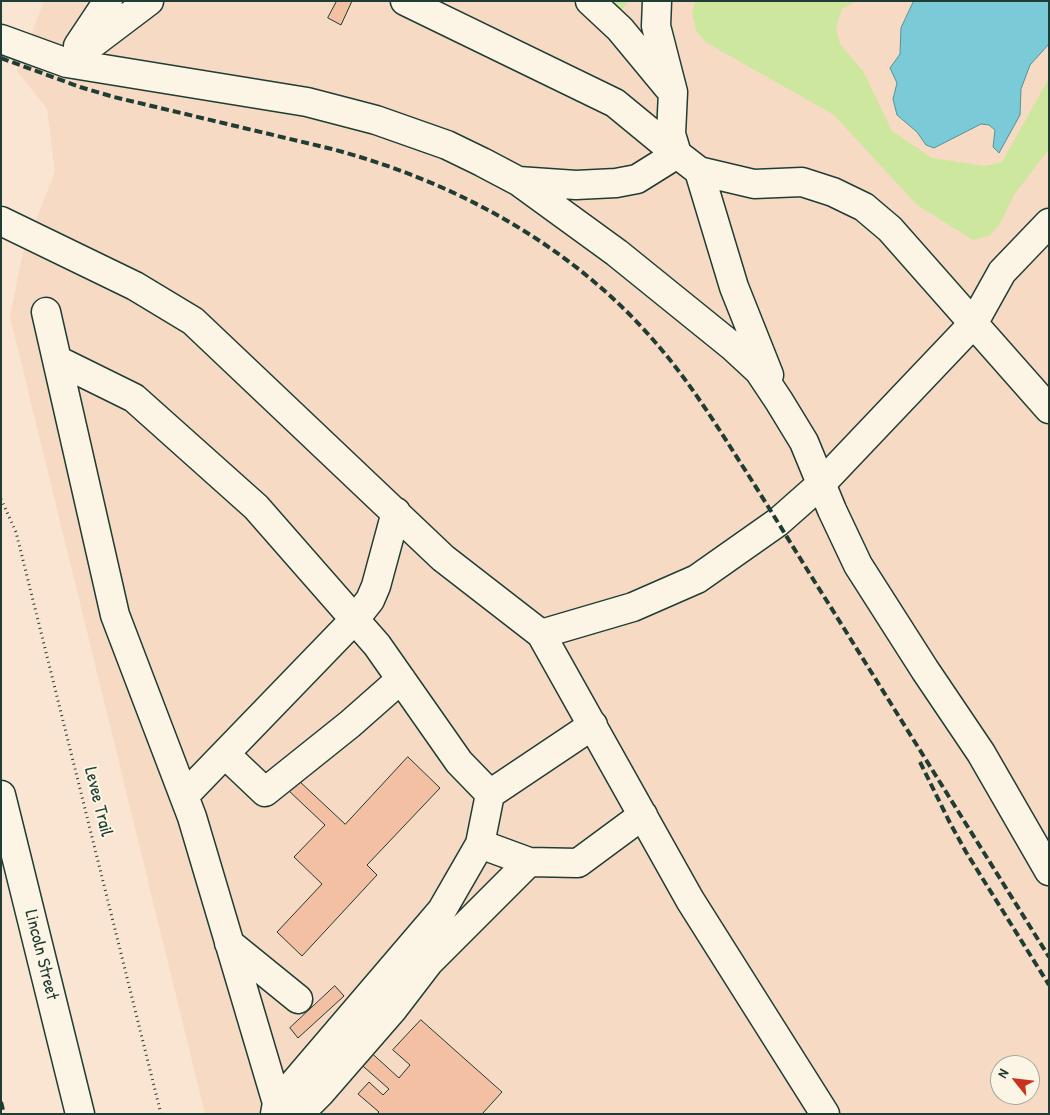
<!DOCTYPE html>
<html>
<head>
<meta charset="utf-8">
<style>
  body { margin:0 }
  #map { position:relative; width:1050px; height:1115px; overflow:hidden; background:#f9e5d2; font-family:"Patrick Hand",sans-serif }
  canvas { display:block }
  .frame { position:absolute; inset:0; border:2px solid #1f3d34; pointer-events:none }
  .north { position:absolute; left:990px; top:1055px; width:50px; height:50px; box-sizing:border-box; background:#fcf5e5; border:1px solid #a4ab9e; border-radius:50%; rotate:299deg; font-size:14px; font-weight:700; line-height:20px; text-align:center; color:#1f3d34 }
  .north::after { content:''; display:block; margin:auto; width:18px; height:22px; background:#c8321e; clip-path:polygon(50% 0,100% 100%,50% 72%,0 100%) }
</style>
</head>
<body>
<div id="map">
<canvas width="1050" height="1115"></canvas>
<div class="frame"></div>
<div class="north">N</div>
</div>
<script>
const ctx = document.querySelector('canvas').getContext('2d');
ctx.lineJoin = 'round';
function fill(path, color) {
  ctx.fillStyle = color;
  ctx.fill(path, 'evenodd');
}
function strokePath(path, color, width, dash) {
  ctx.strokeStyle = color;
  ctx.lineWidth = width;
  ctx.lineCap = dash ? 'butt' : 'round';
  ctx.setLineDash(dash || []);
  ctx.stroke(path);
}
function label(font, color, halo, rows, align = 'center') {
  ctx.font = font + ' "Patrick Hand",sans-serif';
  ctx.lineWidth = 4;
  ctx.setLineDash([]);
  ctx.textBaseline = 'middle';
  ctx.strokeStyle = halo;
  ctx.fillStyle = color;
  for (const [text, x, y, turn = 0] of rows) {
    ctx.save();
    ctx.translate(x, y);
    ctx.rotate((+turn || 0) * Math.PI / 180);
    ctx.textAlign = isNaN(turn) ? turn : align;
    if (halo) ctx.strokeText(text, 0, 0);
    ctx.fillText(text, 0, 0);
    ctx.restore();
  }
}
const built = new Path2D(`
  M44,1H1049V1114H205L10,317L23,252L55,172L47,109L17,71ZM1000,1065H1030V1095H1000Z`);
const green = new Path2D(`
  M602,1H629L618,15Z
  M695,1H857L842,9L836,27L840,44L863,71L892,131L932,158L985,166L1002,162L1049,78V149L1014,195L1000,224L989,236L973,240L917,205L834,115L707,43L696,31L692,13Z`);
const water = new Path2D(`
  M914,1H1049V44L1030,65L1021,89L1020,115L999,153L993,147L995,130L989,125L981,124L934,148L926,145L917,132L897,115L893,99L897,83L890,68L900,54L901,28Z`);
const building = new Path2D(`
  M337,1H352L341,25L328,18Z
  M408,757L440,788L367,865L377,875L302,956L277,932L322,884L294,857L325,825L288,790L298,780L345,824Z
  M335,986L344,996L298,1038L290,1028Z
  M421,1020L502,1092L482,1114H377L379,1112L358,1094L369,1082L383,1095L389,1089L356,1060L366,1048L399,1078L410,1065L393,1050Z`);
const path = new Path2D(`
  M1,499L16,532L161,1114`);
const minor = new Path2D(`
  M405,1L615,103L677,154L637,179L616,183L576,185L518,181
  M590,1L620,29L668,87
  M657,1L656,26L673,92L671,134L677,154L699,171L754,184L802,182L833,192L864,207L890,229L1049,409
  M1,39L67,63L307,102L376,120L447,145L482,162L518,181L617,253L732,346L759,371L779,401L804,442L832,510L858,565L925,670L981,753L1049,871
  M78,46L108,1
  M67,63L149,1
  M699,171L734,287L769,375
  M1,221L135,286L193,321L443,558L541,634L690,900L825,1114
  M46,312L115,615L192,817L277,1103L275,1114
  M57,360L134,398L256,507L377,645L459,762L490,794L480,844L442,910L277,1103
  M541,634L633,607L697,579L778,522L821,484L973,324L1002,272L1049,223
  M225,754L265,792L350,724L401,679
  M490,794L593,725
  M1,795L80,1114
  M184,796L355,619L370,600L376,586L396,512
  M480,844L529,862L578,863L643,815
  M229,943L298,999
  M299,1114L320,1093L393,1009L429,962L529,862`);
const rail = new Path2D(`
  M1,58L80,87L114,97L332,149C457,182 577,248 661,349C694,388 720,431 747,473C775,517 802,562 830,606C903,723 976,840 1049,957
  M920,762L950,823L966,852L1049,985
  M1,1102L4,1114`);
const streetNames = [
  ["Levee Trail",98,802,76],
  ["Lincoln Street",41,955,76]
];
fill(built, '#f7dac4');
fill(green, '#cde89e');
fill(water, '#7acad7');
strokePath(water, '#569296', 1);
fill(building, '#f3c0a4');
strokePath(building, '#1f3d34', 1);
strokePath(minor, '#1f3d34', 31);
strokePath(path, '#1f3d34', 3, [1, 4]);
strokePath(minor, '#fcf5e5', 28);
strokePath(rail, '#1f3d34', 4, [8, 4]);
label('18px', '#1f3d34', '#fcf5e5', streetNames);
</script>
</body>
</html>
